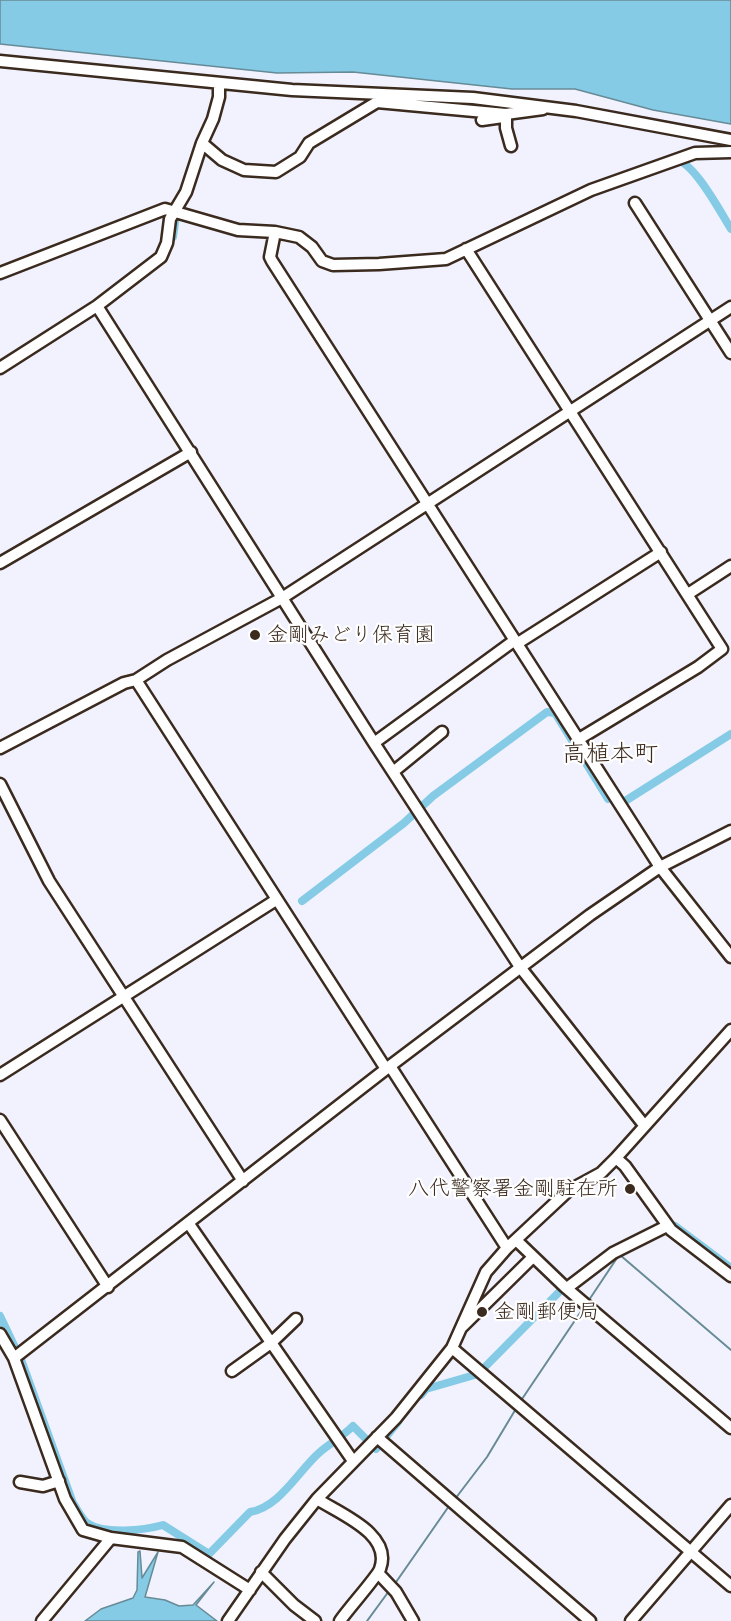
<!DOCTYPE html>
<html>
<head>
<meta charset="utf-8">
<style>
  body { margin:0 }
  canvas { display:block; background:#f1f2fe }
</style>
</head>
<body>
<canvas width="731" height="1621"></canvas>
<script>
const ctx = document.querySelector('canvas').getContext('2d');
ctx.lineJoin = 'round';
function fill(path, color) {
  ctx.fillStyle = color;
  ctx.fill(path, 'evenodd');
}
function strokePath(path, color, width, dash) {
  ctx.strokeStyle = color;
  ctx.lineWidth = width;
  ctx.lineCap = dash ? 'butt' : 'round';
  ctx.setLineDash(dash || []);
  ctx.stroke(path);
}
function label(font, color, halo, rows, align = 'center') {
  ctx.font = font + ' Delius,"Klee One",sans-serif';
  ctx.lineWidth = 4.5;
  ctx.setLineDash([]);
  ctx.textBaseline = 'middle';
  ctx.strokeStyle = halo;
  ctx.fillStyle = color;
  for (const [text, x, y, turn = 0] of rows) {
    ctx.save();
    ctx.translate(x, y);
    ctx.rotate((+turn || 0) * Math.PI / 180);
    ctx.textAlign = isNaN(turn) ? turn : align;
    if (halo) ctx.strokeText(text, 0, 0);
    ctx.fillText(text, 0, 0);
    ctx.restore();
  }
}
const water = new Path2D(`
  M0,0H731V124L653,110L575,89H512L353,72L277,73L0,44Z
  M140,1551L142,1578L158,1552L145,1597L165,1600L179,1606L193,1605L214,1582L196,1605L217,1621H85L101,1609L133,1598L137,1590L138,1552Z`);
const stream = new Path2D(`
  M620,1255L731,1350
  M587,1303L619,1255
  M520,1402L584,1307
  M455,1499L487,1457L517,1407
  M394,1585L449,1506
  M367,1621L389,1591`);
const canal = new Path2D(`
  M675,160C693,160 721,213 731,229
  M173,237L176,216H181
  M622,803L731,734
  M302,901L404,823L433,796L547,712L555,713L608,799
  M675,1226L731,1268
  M0,1316L22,1362L73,1503C77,1509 82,1519 87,1523C104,1535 145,1530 163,1525L209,1554L250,1512C280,1507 298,1471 320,1452C331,1443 343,1436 353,1426L376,1449L398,1422
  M421,1395L426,1389L478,1374L568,1283`);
const minor = new Path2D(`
  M0,61L292,90L473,98L576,111L731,140
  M506,114V128L511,146
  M482,120L503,117
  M202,143L222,160L244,170L276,172L300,157L309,143L377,102L506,114L543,109
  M635,203L731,353
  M275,232L270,257L272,261L660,867L731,957
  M466,249L722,649L698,667L579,739
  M0,273L165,209L238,230L275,232L299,237L312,247L322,261L333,265L379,264L446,259L591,190L695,153L731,152
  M97,306L374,743L520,967L644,1125
  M0,368L97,306L161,257L167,243L170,219L186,192L202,143L213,119L219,97V84
  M0,563L191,452
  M688,594L731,566
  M518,643L661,552
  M136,680L386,1069
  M374,743L515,640
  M0,748L124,683L136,680L167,660L282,598L731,307
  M393,772L442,732
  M0,784L49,881L243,1181
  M390,1066L507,1248
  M0,1075L276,900
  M0,1120L108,1287
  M616,1158L625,1166L671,1230L731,1276
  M189,1224L353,1461
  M516,1240L565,1287L731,1428
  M567,1288L613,1253L667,1226
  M462,1327L532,1258
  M0,1334L14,1358L65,1499L83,1530L111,1538L182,1547L250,1590
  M452,1348L731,1586
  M14,1358L386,1069L590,915L660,867L731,831
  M232,1371L271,1343L296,1319
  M377,1437L590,1621
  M20,1482L43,1486L59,1481
  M317,1499C340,1514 393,1534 380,1569C377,1577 347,1610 340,1621
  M261,1572L294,1605L315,1621
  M378,1573L396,1592L413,1621
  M42,1621L111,1538
  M228,1621L285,1539L317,1499L396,1418L452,1348L486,1272L507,1248L568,1191L601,1173L616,1158L731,1030
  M631,1621L731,1505`);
const markers = [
  [255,635,6,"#3b2a1e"],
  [630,1189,6,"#3b2a1e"],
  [482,1312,6,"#3b2a1e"]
];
const poiNames = [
  ["金剛みどり保育園",267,635],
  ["八代警察署金剛駐在所",618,1189,"right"],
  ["金剛郵便局",494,1312]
];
const quarterNames = [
  ["高植本町",610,754]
];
fill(water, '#85cbe6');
strokePath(water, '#678b96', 1.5);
strokePath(stream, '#678b96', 2);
strokePath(canal, '#85cbe6', 8);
strokePath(minor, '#3b2a1e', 15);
strokePath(minor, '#fff', 10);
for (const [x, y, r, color] of markers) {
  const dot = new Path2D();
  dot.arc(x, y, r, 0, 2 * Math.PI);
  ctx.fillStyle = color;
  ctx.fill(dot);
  strokePath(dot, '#fff', 2);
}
label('21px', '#3b2a1e', '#fff', poiNames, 'left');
label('24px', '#3b2a1e', '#fff', quarterNames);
</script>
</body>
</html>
